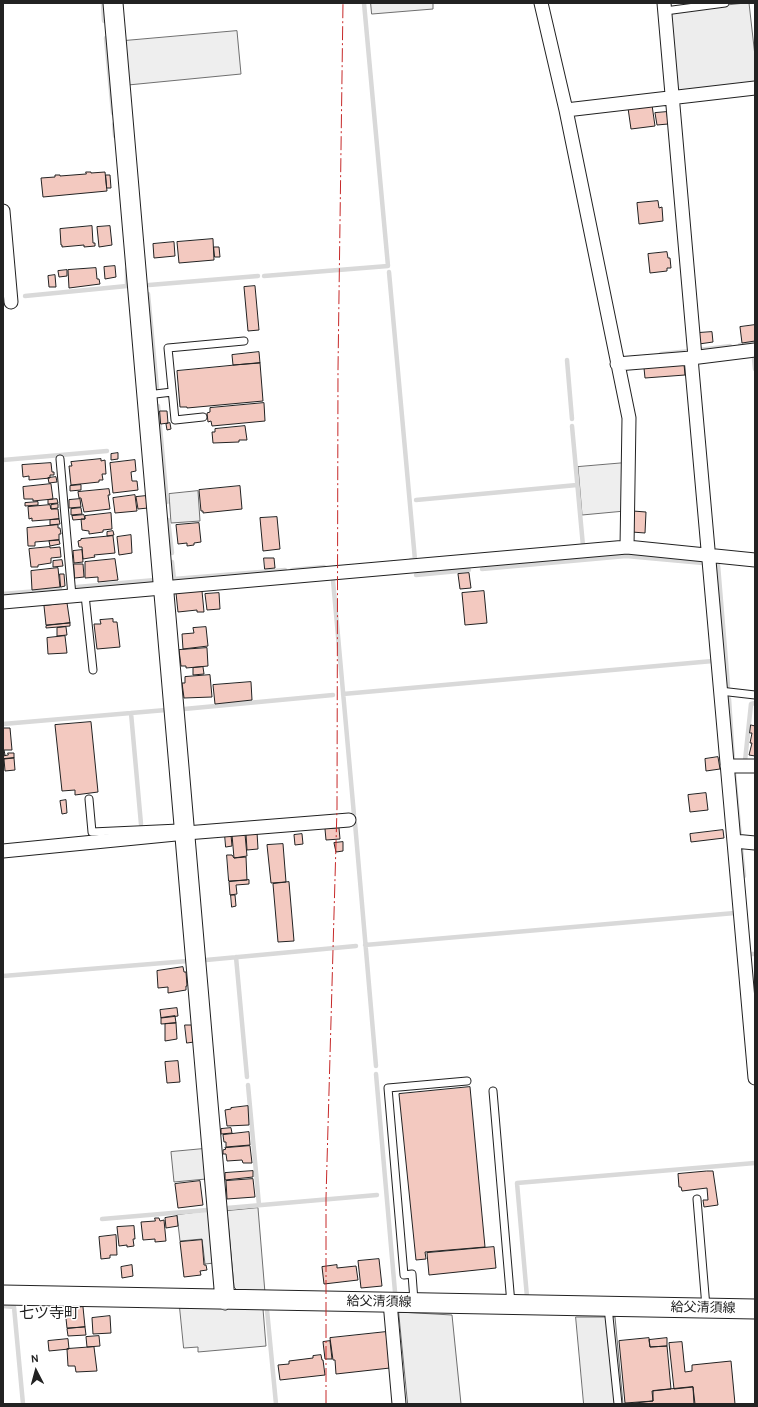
<!DOCTYPE html>
<html>
<head>
<meta charset="utf-8">
<style>
  body { margin:0 }
  #map { position:relative; width:758px; height:1407px; overflow:hidden; background:#fff; font-family:Karla,sans-serif }
  canvas { display:block }
  .frame { position:absolute; inset:0; border:4px solid #222; pointer-events:none }
  .north { position:absolute; left:16px; top:1351px; width:40px; height:40px; -webkit-text-stroke:3px #fff; paint-order:stroke; rotate:354deg; font-size:11px; font-weight:700; line-height:16px; text-align:center; color:#222 }
  .north::after { content:''; display:block; margin:auto; width:14px; height:18px; background:#222; clip-path:polygon(50% 0,100% 100%,50% 72%,0 100%) }
</style>
</head>
<body>
<div id="map">
<canvas width="758" height="1407"></canvas>
<div class="frame"></div>
<div class="north">N</div>
</div>
<script>
const ctx = document.querySelector('canvas').getContext('2d');
ctx.lineJoin = 'round';
function fill(path, color) {
  ctx.fillStyle = color;
  ctx.fill(path, 'evenodd');
}
function strokePath(path, color, width, dash) {
  ctx.strokeStyle = color;
  ctx.lineWidth = width;
  ctx.lineCap = dash ? 'butt' : 'round';
  ctx.setLineDash(dash || []);
  ctx.stroke(path);
}
function label(font, color, halo, rows, align = 'center') {
  ctx.font = font + ' Karla,"Noto Sans JP",sans-serif';
  ctx.lineWidth = 3;
  ctx.setLineDash([]);
  ctx.textBaseline = 'middle';
  ctx.strokeStyle = halo;
  ctx.fillStyle = color;
  for (const [text, x, y, turn = 0] of rows) {
    ctx.save();
    ctx.translate(x, y);
    ctx.rotate((+turn || 0) * Math.PI / 180);
    ctx.textAlign = isNaN(turn) ? turn : align;
    if (halo) ctx.strokeText(text, 0, 0);
    ctx.fillText(text, 0, 0);
    ctx.restore();
  }
}
const green = new Path2D(`
  M371,3H433V9L372,14Z
  M237,31L241,74L128,85L124,41Z
  M625,463V511L582,515L578,467Z
  M180,1308L263,1309L266,1346L198,1352V1347L184,1348Z`);
const parking = new Path2D(`
  M749,3L755,56V84L679,93L675,89L669,19L673,11Z
  M198,491L200,521L171,523L169,494Z
  M203,1149L206,1179L174,1182L171,1152Z
  M258,1208L265,1293L239,1292L234,1287L227,1211Z
  M208,1211L214,1263L205,1264L202,1239L180,1241L177,1215Z
  M399,1312L452,1315L461,1404H408Z
  M576,1317H615L623,1404H584Z`);
const stream = new Path2D(`
  M103,3L104,21
  M106,38L113,113
  M114,124L115,136
  M389,272L415,560H411
  M264,276L388,266L364,3
  M149,285L258,276
  M148,294L157,389
  M25,296L127,286V269
  M740,345L755,343
  M699,350L730,346
  M661,354L690,351
  M754,359L755,369
  M567,360L572,419
  M158,406L167,502
  M572,426L583,546
  M3,460L107,451
  M416,500L577,485
  M168,520L172,553
  M172,562L174,579L285,570
  M718,565L728,686
  M482,569L626,556L703,563
  M292,570L324,567
  M416,575L469,570
  M333,580L354,815
  M77,587L155,580
  M3,594L60,589
  M343,694L713,661
  M729,699L733,760
  M184,709L333,695
  M131,713L141,824
  M3,724L166,710
  M745,761L751,704L755,703
  M734,773L740,837
  M355,823L376,1066
  M741,848L744,876
  M365,945L735,913
  M751,954H755
  M236,957L247,1077
  M206,960L356,946
  M3,976L188,961
  M376,1074L395,1292
  M248,1085L259,1205
  M227,1208L377,1195
  M102,1219L207,1210
  M527,1297L517,1183L755,1163
  M3,1306L14,1307L23,1404
  M267,1310L276,1404`);
const building = new Path2D(`
  M652,105L655,126L631,129L628,108Z
  M667,112L668,124L657,125L655,113Z
  M86,172H91V173L105,172L107,191L43,197L41,178L55,177V175H60V176L86,174Z
  M106,175H110L111,188H107Z
  M658,201L659,208L662,207L663,221L639,224L637,203Z
  M92,226L93,243H95V246L84,247V245L62,247V245H61L60,229Z
  M110,226L112,245L99,247L97,227Z
  M213,239L214,260L179,263L177,242Z
  M174,242L175,256L154,258L153,244Z
  M214,247H219L220,257H215Z
  M667,252L668,258H670L671,268H667V271L650,273L648,254Z
  M115,266L116,277L105,279L104,267Z
  M96,268L97,279H99L100,284L69,288L68,270Z
  M67,270V276L59,277L58,271Z
  M55,275L56,287H49L48,276Z
  M255,286L259,330L248,331L244,287Z
  M755,325V341L742,343L740,327Z
  M712,332L713,342L699,344L698,333Z
  M259,352L260,363L233,365L232,355Z
  M260,363L263,401L187,408V407H180L177,371Z
  M684,364L685,375L645,378L644,368Z
  M264,403L265,421L212,426L211,421L208,422L207,413L210,412V408Z
  M160,411H167L168,423L161,424Z
  M170,423L171,429L167,430L166,424Z
  M245,426L247,440H239V442L213,443L212,432H215V429Z
  M118,453V459L111,460V454Z
  M101,459V461L105,460L106,474H102L103,480H99V482L71,485L69,466H72L71,462Z
  M135,460L136,471L131,472L132,481H137L138,490L113,493L110,463Z
  M51,463L52,472H54V475H50V478L29,480V476L23,477L22,465Z
  M56,477L57,482L49,483L48,478Z
  M51,484L53,499L33,501V499H24L23,487Z
  M81,485V490L70,491V486Z
  M240,486L242,509L203,513V511H201L199,490Z
  M109,489L110,495H108L110,509L84,512L81,498H79L78,492Z
  M135,495L137,511L115,513L113,498Z
  M146,496L148,508L138,509L136,497Z
  M57,499L58,503L48,504V500Z
  M80,499L81,507L69,508V500Z
  M38,502V505L25,506V503Z
  M58,504V508L51,509V505Z
  M50,505L51,509H58L59,519L32,521V518L29,519L28,507Z
  M81,508L82,514L71,515V509Z
  M633,511L646,512L645,533L632,532Z
  M111,513L112,529L103,530V532L89,534V531L82,530L81,519H85V516Z
  M84,515L85,519L73,520L72,516Z
  M277,517L280,549L263,551L260,518Z
  M59,519L60,524L50,525V520Z
  M199,523L201,542L194,543V545L187,546V543L178,544L176,525Z
  M58,525V528H60L61,534H59V540L35,542V546H28L27,528Z
  M113,531L114,535L107,536V532Z
  M131,535L132,553L119,555L117,537Z
  M113,536L115,553L94,555L95,557L83,559L82,547H79L78,541L81,540V539Z
  M59,540L60,544L50,546L49,541Z
  M50,547V548L60,547L61,557L51,558V563L38,565V567H31L29,549Z
  M82,550L83,562L74,563L73,551Z
  M264,558H274L275,568L265,569Z
  M115,559L118,580L98,582V577L85,578V562Z
  M62,560L63,566L53,567V561Z
  M74,564H83L84,577L75,578Z
  M58,568L60,587L32,590L31,571Z
  M469,573L471,588L460,589L458,574Z
  M60,574H64L65,586L61,587Z
  M202,591L204,612H197V610L178,612L176,593Z
  M484,591L487,623L465,625L462,593Z
  M219,593L220,609L207,610L205,594Z
  M67,603L70,623L46,625L44,606Z
  M113,619V622H117L120,647L97,649L94,624H101L100,620Z
  M70,623V626L46,628V626Z
  M66,627L67,635L57,636V628Z
  M206,627L208,646L183,649L182,634L194,633L193,628Z
  M65,636L67,653L48,654L47,638Z
  M207,648L208,666L186,668V666H181L179,650Z
  M203,667L204,674L193,675V668Z
  M210,675L212,697L184,698L182,683H185V677Z
  M251,682L252,700L215,704L213,685Z
  M91,722L98,792L75,795V790L62,791L55,725Z
  M751,725L755,726V756L749,755L752,743H750L752,733H750Z
  M3,728H10L12,750H4L5,755H3Z
  M8,753H14V758L4,759L3,756L8,755Z
  M718,757L720,769L706,771L705,759Z
  M14,758L15,770L5,771L4,759Z
  M706,793L708,810L690,812L688,795Z
  M66,800L67,813L62,814L60,801Z
  M339,828L340,839L326,840L325,829Z
  M723,830L724,838L691,842L690,834Z
  M257,832L258,849L247,850L246,834Z
  M245,834L247,856L234,858L232,835Z
  M302,834L303,844L295,845L294,835Z
  M225,835H231L232,846L226,847Z
  M343,842V851L336,852L334,843Z
  M283,844L286,882L271,883L267,845Z
  M227,855H232L234,858L246,857L247,880L229,881Z
  M249,880V884L236,885L237,894L230,895L229,882Z
  M289,882L294,941L278,942L273,884Z
  M231,895H235L236,906L232,907Z
  M183,967L184,972H186L187,986H186V990L168,993V987L158,988L157,971Z
  M177,1008L178,1016L161,1018L160,1010Z
  M175,1016L176,1023L161,1024V1018Z
  M176,1023L177,1039L165,1041V1024Z
  M185,1025H192L194,1042L187,1043Z
  M178,1061L180,1082L167,1083L165,1062Z
  M470,1087L485,1247L425,1252L426,1259L416,1260L399,1094Z
  M248,1106L249,1125L227,1126L225,1110L231,1109V1108Z
  M231,1128L232,1133L221,1134V1129Z
  M249,1132L250,1145L226,1147V1142H224L223,1135Z
  M250,1146L252,1163H243L242,1160L227,1161L226,1154H223V1150L226,1149L225,1148Z
  M253,1171V1177L225,1180V1173Z
  M707,1171H713L718,1205L704,1207L703,1200H708L707,1188L682,1191L681,1187H679L678,1174Z
  M253,1179L255,1197L227,1199L226,1181Z
  M200,1181L203,1205L178,1208L175,1184Z
  M177,1216L178,1226L166,1228L165,1218Z
  M155,1218H159L160,1221L164,1220L166,1241L155,1242V1239L143,1240L141,1222L155,1221Z
  M134,1226L135,1239H133L134,1246L127,1247V1245L119,1246L117,1227Z
  M116,1235L117,1255H110V1258L101,1259L99,1237Z
  M202,1240L204,1265H206L207,1270L200,1271L201,1275L184,1277L180,1242Z
  M494,1247L496,1268L429,1275L427,1253Z
  M379,1259L382,1286L361,1288L358,1261Z
  M132,1265L133,1276L122,1278L121,1267Z
  M337,1265V1268L356,1266L358,1280L324,1284L322,1267Z
  M83,1307L85,1327L67,1328L65,1309Z
  M110,1316L111,1333L93,1334L92,1318Z
  M85,1327L86,1335L68,1336L67,1329Z
  M386,1332L390,1368L336,1374L335,1360H333L330,1338Z
  M99,1336L100,1346L87,1347L86,1337Z
  M649,1338L650,1347L667,1346L671,1389L652,1391L653,1401L625,1403L619,1341Z
  M667,1338V1346L650,1347L649,1340Z
  M68,1339L69,1349L49,1351L48,1341Z
  M330,1341L332,1359H325L323,1342Z
  M682,1342L685,1372L692,1371V1365L731,1361L735,1404H695L693,1387L674,1389L669,1343Z
  M94,1347L97,1371L76,1372L75,1366H68L67,1349Z
  M321,1355L322,1360H323L325,1375L280,1380L278,1365L289,1364V1361L313,1358V1356Z
  M693,1387L694,1404H626L653,1401V1391Z`);
const lane = new Path2D(`
  M665,11L725,3
  M147,395L172,392
  M203,417L175,420L168,348L244,341
  M60,459L72,596
  M85,595L93,670
  M720,691L755,695
  M89,799L92,832L179,828
  M493,1091L511,1304
  M697,1199L706,1307
  M414,1301L412,1274L404,1275L388,1088L467,1081
  M608,1307L618,1404`);
const street = new Path2D(`
  M541,3L566,110L629,418L627,547
  M664,3L695,357
  M566,110L755,88
  M3,211L11,302
  M691,358L755,1078
  M617,364L691,358L755,350
  M3,602L627,547L755,560
  M727,766H755
  M734,841L755,843
  M3,851L186,833L349,820
  M390,1302L399,1404`);
const secondary = new Path2D(`
  M113,3L225,1300
  M3,1295L755,1309`);
const power = new Path2D(`
  M326,1404V1198L337,808L338,369L343,3`);
const streetNames = [
  ["給父清須線",379,1302,1],
  ["給父清須線",703,1308,1]
];
const quarterNames = [
  ["七ツ寺町",49,1314]
];
fill(green, '#eee');
strokePath(green, '#6f6f6f', 1);
fill(parking, '#ededed');
strokePath(parking, '#6f6f6f', 1);
strokePath(stream, '#d9d9d9', 4.5);
fill(building, '#f3c9c0');
strokePath(building, '#222', 1);
strokePath(lane, '#222', 9);
strokePath(street, '#222', 15);
strokePath(secondary, '#222', 21);
strokePath(lane, '#fff', 7);
strokePath(street, '#fff', 13);
strokePath(secondary, '#fff', 19);
strokePath(power, '#c62828', 1, [14, 3, 2, 3]);
label('13px', '#222', '#fff', streetNames);
label('15px', '#222', '#fff', quarterNames);
</script>
</body>
</html>
